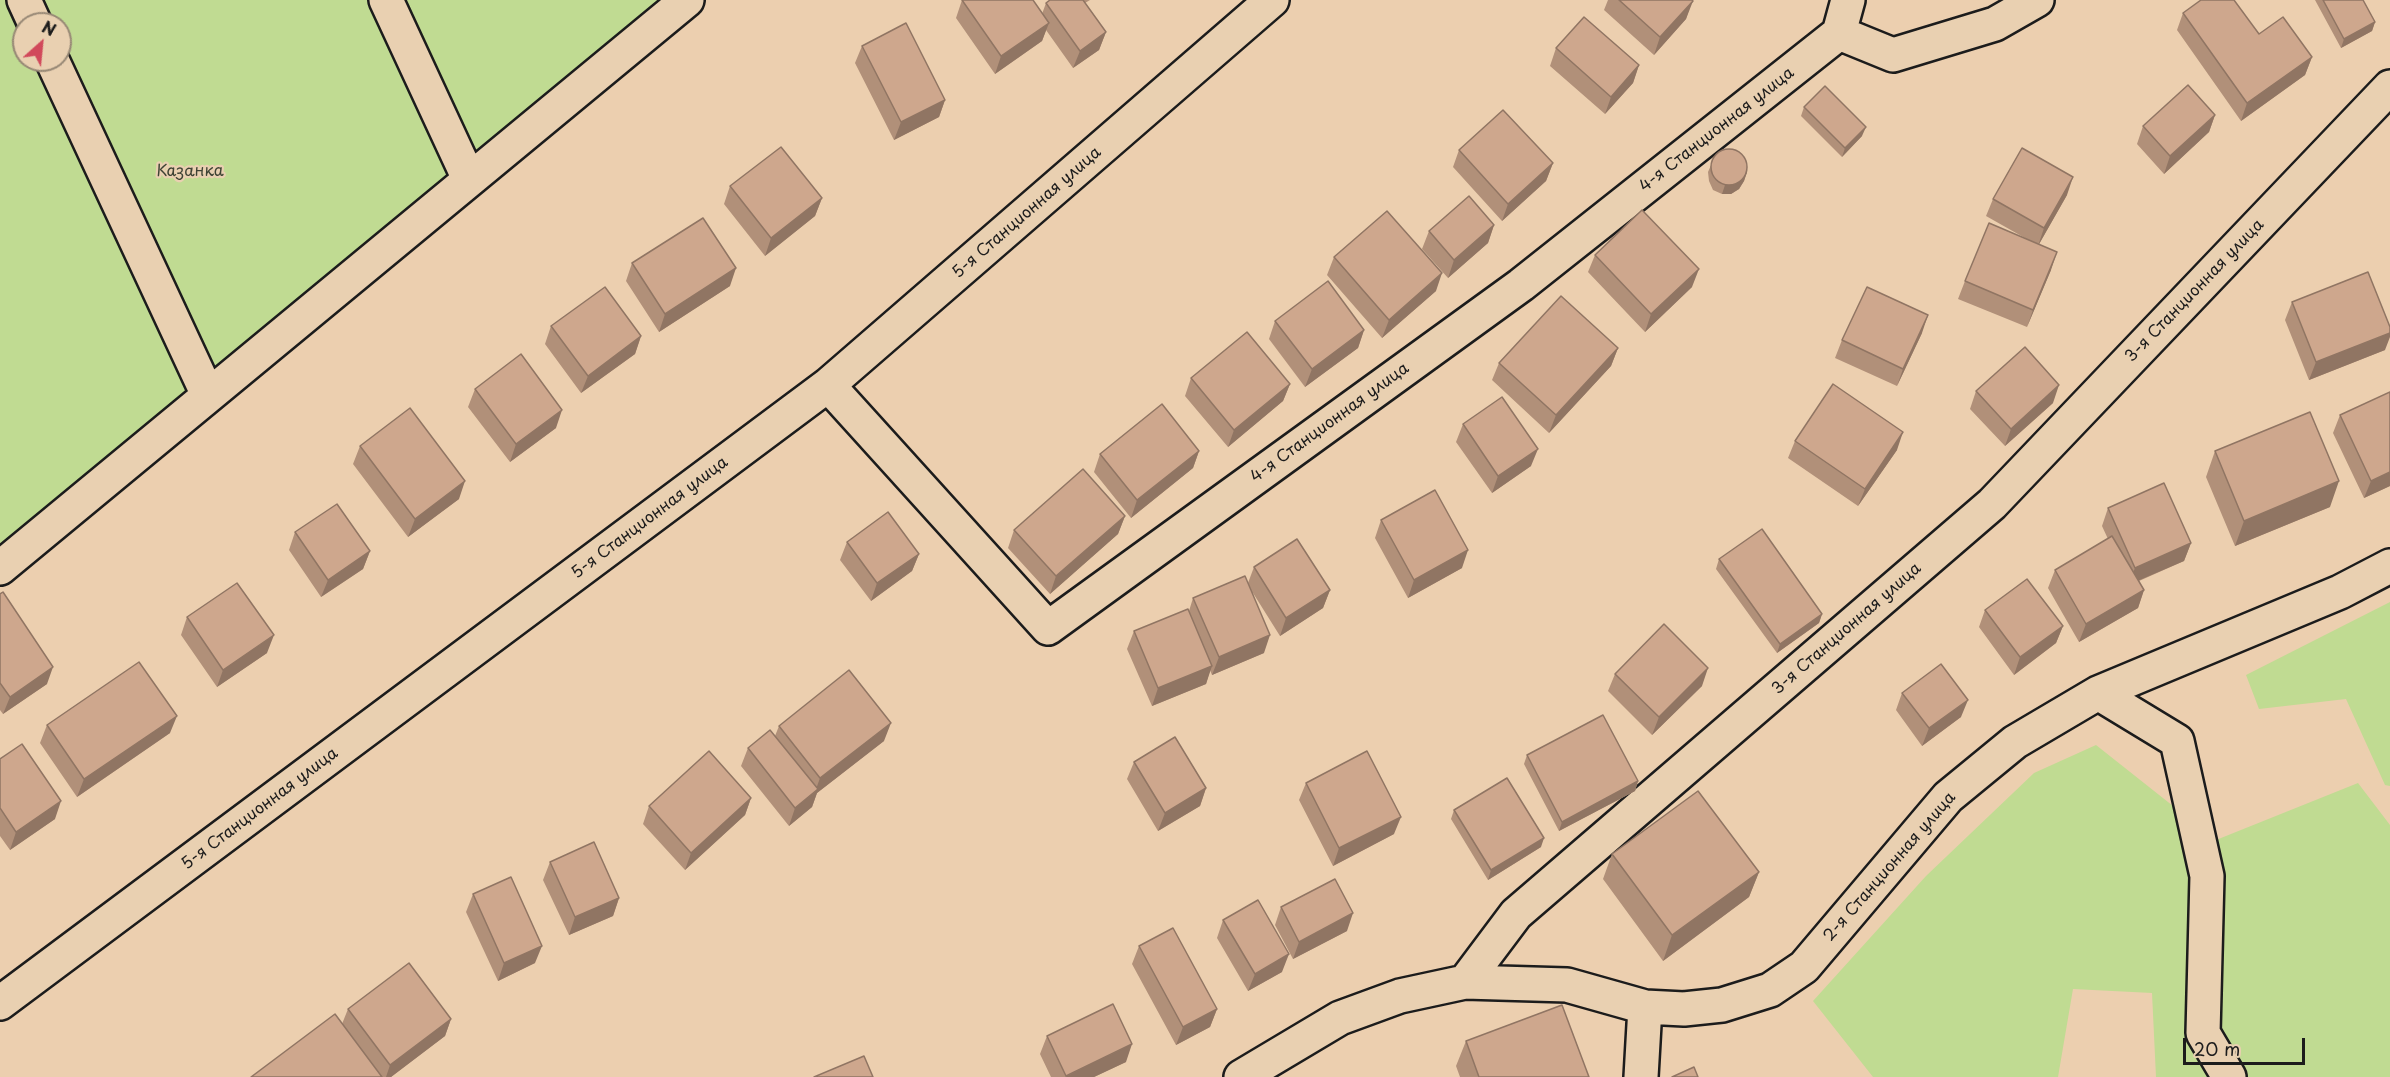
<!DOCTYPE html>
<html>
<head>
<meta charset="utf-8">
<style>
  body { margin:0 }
  #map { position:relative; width:2390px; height:1077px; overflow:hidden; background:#eccfaf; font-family:"Playpen Sans",sans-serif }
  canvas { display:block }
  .north { position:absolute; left:12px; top:12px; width:60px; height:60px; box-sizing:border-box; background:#e9d0b1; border:2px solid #978875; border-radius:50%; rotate:27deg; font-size:16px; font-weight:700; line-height:24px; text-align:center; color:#1c1c1c }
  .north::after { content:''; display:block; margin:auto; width:21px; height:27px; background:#d1495b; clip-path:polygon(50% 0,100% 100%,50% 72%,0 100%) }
  .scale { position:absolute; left:2183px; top:1038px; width:122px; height:27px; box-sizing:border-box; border:3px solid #1c1c1c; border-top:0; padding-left:8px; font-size:18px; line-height:21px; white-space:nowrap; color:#1c1c1c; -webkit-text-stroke:4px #e9d0b1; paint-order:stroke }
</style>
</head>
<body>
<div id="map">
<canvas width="2390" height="1077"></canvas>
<div class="north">N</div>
<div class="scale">20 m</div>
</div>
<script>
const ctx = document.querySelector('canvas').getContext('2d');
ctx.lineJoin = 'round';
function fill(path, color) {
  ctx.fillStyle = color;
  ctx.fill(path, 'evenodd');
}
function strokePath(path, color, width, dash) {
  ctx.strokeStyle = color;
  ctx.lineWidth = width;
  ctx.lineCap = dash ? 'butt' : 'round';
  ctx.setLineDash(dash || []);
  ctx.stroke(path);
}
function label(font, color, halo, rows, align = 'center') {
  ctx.font = font + ' "Playpen Sans",sans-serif';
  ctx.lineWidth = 4.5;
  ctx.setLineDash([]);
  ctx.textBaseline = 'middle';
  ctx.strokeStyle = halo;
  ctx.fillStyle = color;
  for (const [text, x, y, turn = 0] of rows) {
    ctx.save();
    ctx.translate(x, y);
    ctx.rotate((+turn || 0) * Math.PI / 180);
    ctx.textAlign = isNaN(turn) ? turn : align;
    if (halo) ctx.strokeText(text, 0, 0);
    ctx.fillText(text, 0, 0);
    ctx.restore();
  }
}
const green = new Path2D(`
  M0,0H668L0,551ZM24,24H60V60H24Z
  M2390,602V786L2385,785L2346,699L2259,709L2246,675Z
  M2096,745L2216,840L2358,783L2390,825V1077H2156L2152,993L2073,989L2058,1077H1873L1813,1001L1926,876L2034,773Z`);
const minor = new Path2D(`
  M24,0L35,24
  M386,0L469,179
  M1839,33L1893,55L1995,24L2037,0
  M52,60L208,395
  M828,385L1048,628L1521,285L1839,33L1848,0
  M0,568L687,0
  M2098,693L2177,741L2207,876L2203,1033L2229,1077
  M1465,982L1516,914L1992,504L2390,87
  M0,1003L828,385L1272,0
  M1241,1077L1340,1018L1400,996L1465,982L1567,985L1645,1007L1684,1009L1722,1005L1770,990L1804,967L1948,797L2015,742L2098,693L2340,592L2390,566
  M1641,1077L1645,1007`);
const wall = new Path2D(`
  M962,0L1042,14L1046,3L1050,0H1090L1085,3L1106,32L1099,50L1073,68L1046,30L1042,41L995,74L956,18Z
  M1608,0H1692L1686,19L1654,55L1604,10Z
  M2315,0H2363L2375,22L2372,31L2341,48Z
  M2183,13L2259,34L2312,57L2305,75L2241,121L2177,30Z
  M862,46L945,100L939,117L894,140L855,63Z
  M1556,48L1639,65L1633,83L1605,114L1550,66Z
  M1804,107L1862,136L1842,157L1801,116Z
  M2215,115L2209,132L2164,174L2137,144L2143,126Z
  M1459,150L1553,163L1546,181L1502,221L1453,167Z
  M1712,163L1747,172L1744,181L1739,189L1731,194H1722L1713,190L1709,181L1708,172Z
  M730,186L822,198L815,216L765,256L724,204Z
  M2067,195L2039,244L2051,270L2027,327L1958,299L1965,281L2025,238L1986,216L1993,199Z
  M1494,225L1488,243L1448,278L1422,249L1429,231Z
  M1595,255L1692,287L1645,332L1588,272Z
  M1334,257L1436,291L1382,338L1327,275Z
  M632,263L730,286L659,332L626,281Z
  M2292,302L2385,350L2309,380L2285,320Z
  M1275,321L1364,330L1358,348L1305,387L1269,339Z
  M551,326L641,336L635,354L581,393L545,344Z
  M1922,333L1897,386L1835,358L1842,340Z
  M1618,348L1611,366L1549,433L1492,380L1499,363Z
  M1191,378L1290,384L1283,401L1228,447L1185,396Z
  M475,389L556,428L510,462L468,407Z
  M1976,391L2053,403L2005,446L1970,409Z
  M2340,415L2390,486L2364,498L2333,433Z
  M1463,424L1531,466L1492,493L1456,442Z
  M1795,441L1897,450L1858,506L1788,458Z
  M360,446L459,499L408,537L353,464Z
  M1199,451L1193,468L1131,518L1094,472L1100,454Z
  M2215,451L2330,507L2235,546L2206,477Z
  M2108,508L2191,543L2184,561L2139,581L2144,590L2138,608L2079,642L2048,588L2055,570L2108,539L2102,526Z
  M1125,516L1118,534L1050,594L1008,548L1014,530Z
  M1381,520L1462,568L1408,598L1375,538Z
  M295,532L370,551L363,569L321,597L289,550Z
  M847,542L919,554L912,571L871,601L840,560Z
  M1719,559L1822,614L1819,623L1777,653L1716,569Z
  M1254,567L1330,590L1323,608L1280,636L1253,593L1264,653L1212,675L1210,670L1206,684L1152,706L1127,649L1134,631L1189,611L1193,598L1248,583Z
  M0,594L47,684L3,714L0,710Z
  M1985,610L2063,626L2056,643L2014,675L1979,627Z
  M187,617L267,653L217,687L181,635Z
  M1615,674L1702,686L1652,735L1608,691Z
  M1902,693L1961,717L1922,746L1896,710Z
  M47,725L170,733L77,797L40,743Z
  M779,726L884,741L817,793L812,807L789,826L741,766L748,748L775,736Z
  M1527,755L1638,781L1635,791L1559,831L1524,764Z
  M0,759L55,819L10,850L0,836Z
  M1134,762L1206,788L1200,806L1158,831L1127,779Z
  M1306,783L1394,834L1333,866L1299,800Z
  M751,798L745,815L685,870L643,824L649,806Z
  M1454,810L1541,847L1488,880L1451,819Z
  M1612,854L1759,872L1749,897L1663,961L1603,879Z
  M550,862L619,898L613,916L569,935L543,880Z
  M473,894L535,963L498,981L466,912Z
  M1281,907L1347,931L1293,959L1275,925Z
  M1223,920L1282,972L1248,991L1217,938Z
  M1139,946L1217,1009L1210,1027L1176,1045L1132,964Z
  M348,1009L451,1019L445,1036L391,1077H251L342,1024Z
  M1047,1036L1126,1062L1094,1077H1051L1040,1054Z
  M1466,1041L1589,1077H1460L1456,1066Z`);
const shadedWall = new Path2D(`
  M1693,1L1686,19L1654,55L1660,37Z
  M2375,22L2372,31L2341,48L2344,39Z
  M1049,23L1042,41L995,74L1001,56Z
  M1106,32L1099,50L1073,68L1080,51Z
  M2312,57L2305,75L2241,121L2247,103Z
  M1639,65L1633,83L1605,114L1611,97Z
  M945,100L939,117L894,140L901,122Z
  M2215,115L2209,132L2164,174L2170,156Z
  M1866,127L1862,136L1842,157L1845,148Z
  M1553,163L1546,181L1502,221L1508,204Z
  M1747,172L1744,181L1739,189L1731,194H1722L1725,185Z
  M2073,177L2067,195L2038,246L2044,228Z
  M822,198L815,216L765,256L771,238Z
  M1494,225L1488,243L1448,278L1454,260Z
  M2057,252L2051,270L2027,327L2033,310Z
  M736,268L730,286L659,332L665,314Z
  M1699,269L1692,287L1645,332L1651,314Z
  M1442,273L1436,291L1382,338L1389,320Z
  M1928,315L1922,333L1897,386L1903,369Z
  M1364,330L1358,348L1305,387L1312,369Z
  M2390,333V337L2385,350L2309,380L2316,362Z
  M641,336L635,354L581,393L588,376Z
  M1618,348L1611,366L1549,433L1556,415Z
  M1290,384L1283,401L1228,447L1234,430Z
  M2059,385L2053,403L2005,446L2011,429Z
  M562,410L556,428L510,462L516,444Z
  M1903,432L1897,450L1858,506L1865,489Z
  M1538,449L1531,466L1492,493L1498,476Z
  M1199,451L1193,468L1131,518L1137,500Z
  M2390,472V486L2364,498L2371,481Z
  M465,481L459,499L408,537L415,519Z
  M2339,481L2330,507L2235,546L2244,521Z
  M1125,516L1118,534L1050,594L1056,576Z
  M2191,543L2184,561L2128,585L2135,568Z
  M1468,550L1462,568L1408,598L1414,580Z
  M370,551L363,569L321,597L328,580Z
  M919,554L912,571L871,601L877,583Z
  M1330,590L1323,608L1280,636L1286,618Z
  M2144,590L2138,608L2079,642L2086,624Z
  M1822,614L1819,623L1777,653L1780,644Z
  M2063,626L2056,643L2014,675L2020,657Z
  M274,635L267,653L217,687L223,670Z
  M1270,635L1264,653L1212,675L1219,657Z
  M1212,666L1206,684L1152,706L1158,688Z
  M53,667L47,684L3,714L10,697Z
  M1708,668L1702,686L1652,735L1659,717Z
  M1968,700L1961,717L1922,746L1929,728Z
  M177,716L170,733L77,797L84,779Z
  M891,723L884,741L817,793L812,807L789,826L795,808L815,792L820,778Z
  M1638,781L1635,791L1559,831L1562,822Z
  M1206,788L1200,806L1158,831L1165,813Z
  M751,798L745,815L685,870L691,853Z
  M61,801L55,819L10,850L16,832Z
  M1401,817L1394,834L1333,866L1339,848Z
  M1544,838L1541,847L1488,880L1491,870Z
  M1759,872L1749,897L1663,961L1672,935Z
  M619,898L613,916L569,935L575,917Z
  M1353,913L1347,931L1293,959L1299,942Z
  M542,946L535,963L498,981L504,963Z
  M1289,954L1282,972L1248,991L1255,974Z
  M1217,1009L1210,1027L1176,1045L1183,1027Z
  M451,1019L445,1036L391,1077H386L390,1065Z
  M1132,1044L1126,1062L1094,1077H1065Z`);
const building = new Path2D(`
  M962,0H1033L1049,23L1001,56Z
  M1050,0H1083L1106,32L1080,51L1046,3Z
  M1619,0H1692L1693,1L1660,37Z
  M2201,0H2234L2259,34L2283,17L2312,57L2247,103L2183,13Z
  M2323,0H2363L2375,22L2344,39Z
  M1584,17L1639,65L1611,97L1556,48Z
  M906,23L945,100L901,122L862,46Z
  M2188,85L2215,115L2170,156L2143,126Z
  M1825,86L1866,127L1845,148L1804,107Z
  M1503,110L1553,163L1508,204L1459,150Z
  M781,147L822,198L771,238L730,186Z
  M2022,148L2073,177L2044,228L1993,199Z
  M1711 167a18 18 0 1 1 36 0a18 18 0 1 1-36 0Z
  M1469,196L1494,225L1454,260L1429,231Z
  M1642,210L1699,269L1651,314L1595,255Z
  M1387,211L1442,273L1389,320L1334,257Z
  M703,218L736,268L665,314L632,263Z
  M1989,223L2057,252L2033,310L1965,281Z
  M2368,272L2390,327V333L2316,362L2292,302Z
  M1328,281L1364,330L1312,369L1275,321Z
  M605,287L641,336L588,376L551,326Z
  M1867,287L1928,315L1903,369L1842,340Z
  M1561,296L1618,348L1556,415L1499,363Z
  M1247,332L1290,384L1234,430L1191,378Z
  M2025,347L2059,385L2011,429L1976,391Z
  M521,354L562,410L516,444L475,389Z
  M1833,384L1903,432L1865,489L1795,441Z
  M2390,392V472L2371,481L2340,415Z
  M1502,397L1538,449L1498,476L1463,424Z
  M1162,404L1199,451L1137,500L1100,454Z
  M410,408L465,481L415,519L360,446Z
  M2310,412L2339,481L2244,521L2215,451Z
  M1083,469L1125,516L1056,576L1014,530Z
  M2164,483L2191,543L2135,568L2108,508Z
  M1435,490L1468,550L1414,580L1381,520Z
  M337,504L370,551L328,580L295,532Z
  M888,512L919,554L877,583L847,542Z
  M1762,529L1822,614L1780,644L1719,559Z
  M2112,536L2144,590L2086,624L2055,570Z
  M1297,539L1330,590L1286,618L1254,567Z
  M1245,576L1270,635L1219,657L1193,598Z
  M2027,579L2063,626L2020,657L1985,610Z
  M237,583L274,635L223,670L187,617Z
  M3,592L53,667L10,697L0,683V594Z
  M1188,609L1212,666L1158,688L1134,631Z
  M1664,624L1708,668L1659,717L1615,674Z
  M139,662L177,716L84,779L47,725Z
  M1941,664L1968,700L1929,728L1902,693Z
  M849,670L891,723L820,778L779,726Z
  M1603,715L1638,781L1562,822L1527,755Z
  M770,730L818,789L795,808L748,748Z
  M1175,737L1206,788L1165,813L1134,762Z
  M22,744L61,801L16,832L0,808V759Z
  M709,751L751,798L691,853L649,806Z
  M1367,751L1401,817L1339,848L1306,783Z
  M1507,778L1544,838L1491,870L1454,810Z
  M1698,791L1759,872L1672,935L1612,854Z
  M594,842L619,898L575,917L550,862Z
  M511,877L542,946L504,963L473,894Z
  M1335,879L1353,913L1299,942L1281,907Z
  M1258,900L1289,954L1255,974L1223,920Z
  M1173,928L1217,1009L1183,1027L1139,946Z
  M409,963L451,1019L390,1065L348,1009Z
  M1113,1004L1132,1044L1066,1076L1047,1036Z
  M1562,1005L1589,1077H1479L1466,1041Z
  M335,1014L382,1077H251Z
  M864,1056L873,1077H814Z
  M1694,1067L1698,1077H1672Z`);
const streetNames = [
  ["4-я Станционная улица",1717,130,-38],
  ["5-я Станционная улица",1027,213,-41],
  ["3-я Станционная улица",2195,291,-46],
  ["4-я Станционная улица",1330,423,-36],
  ["5-я Станционная улица",650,518,-37],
  ["3-я Станционная улица",1847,629,-41],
  ["5-я Станционная улица",260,809,-37],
  ["2-я Станционная улица",1890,867,-49]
];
const parkNames = [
  ["Казанка",190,172]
];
fill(green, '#c0db92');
strokePath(minor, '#1c1c1c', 38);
strokePath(minor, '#e9d0b1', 33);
fill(wall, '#b19079');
fill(shadedWall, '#907563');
fill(building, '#cea78d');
strokePath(building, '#907563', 1.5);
label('16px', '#1c1c1c', '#e9d0b1', streetNames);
label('16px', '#3d4234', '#e9d0b1', parkNames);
</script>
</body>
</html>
